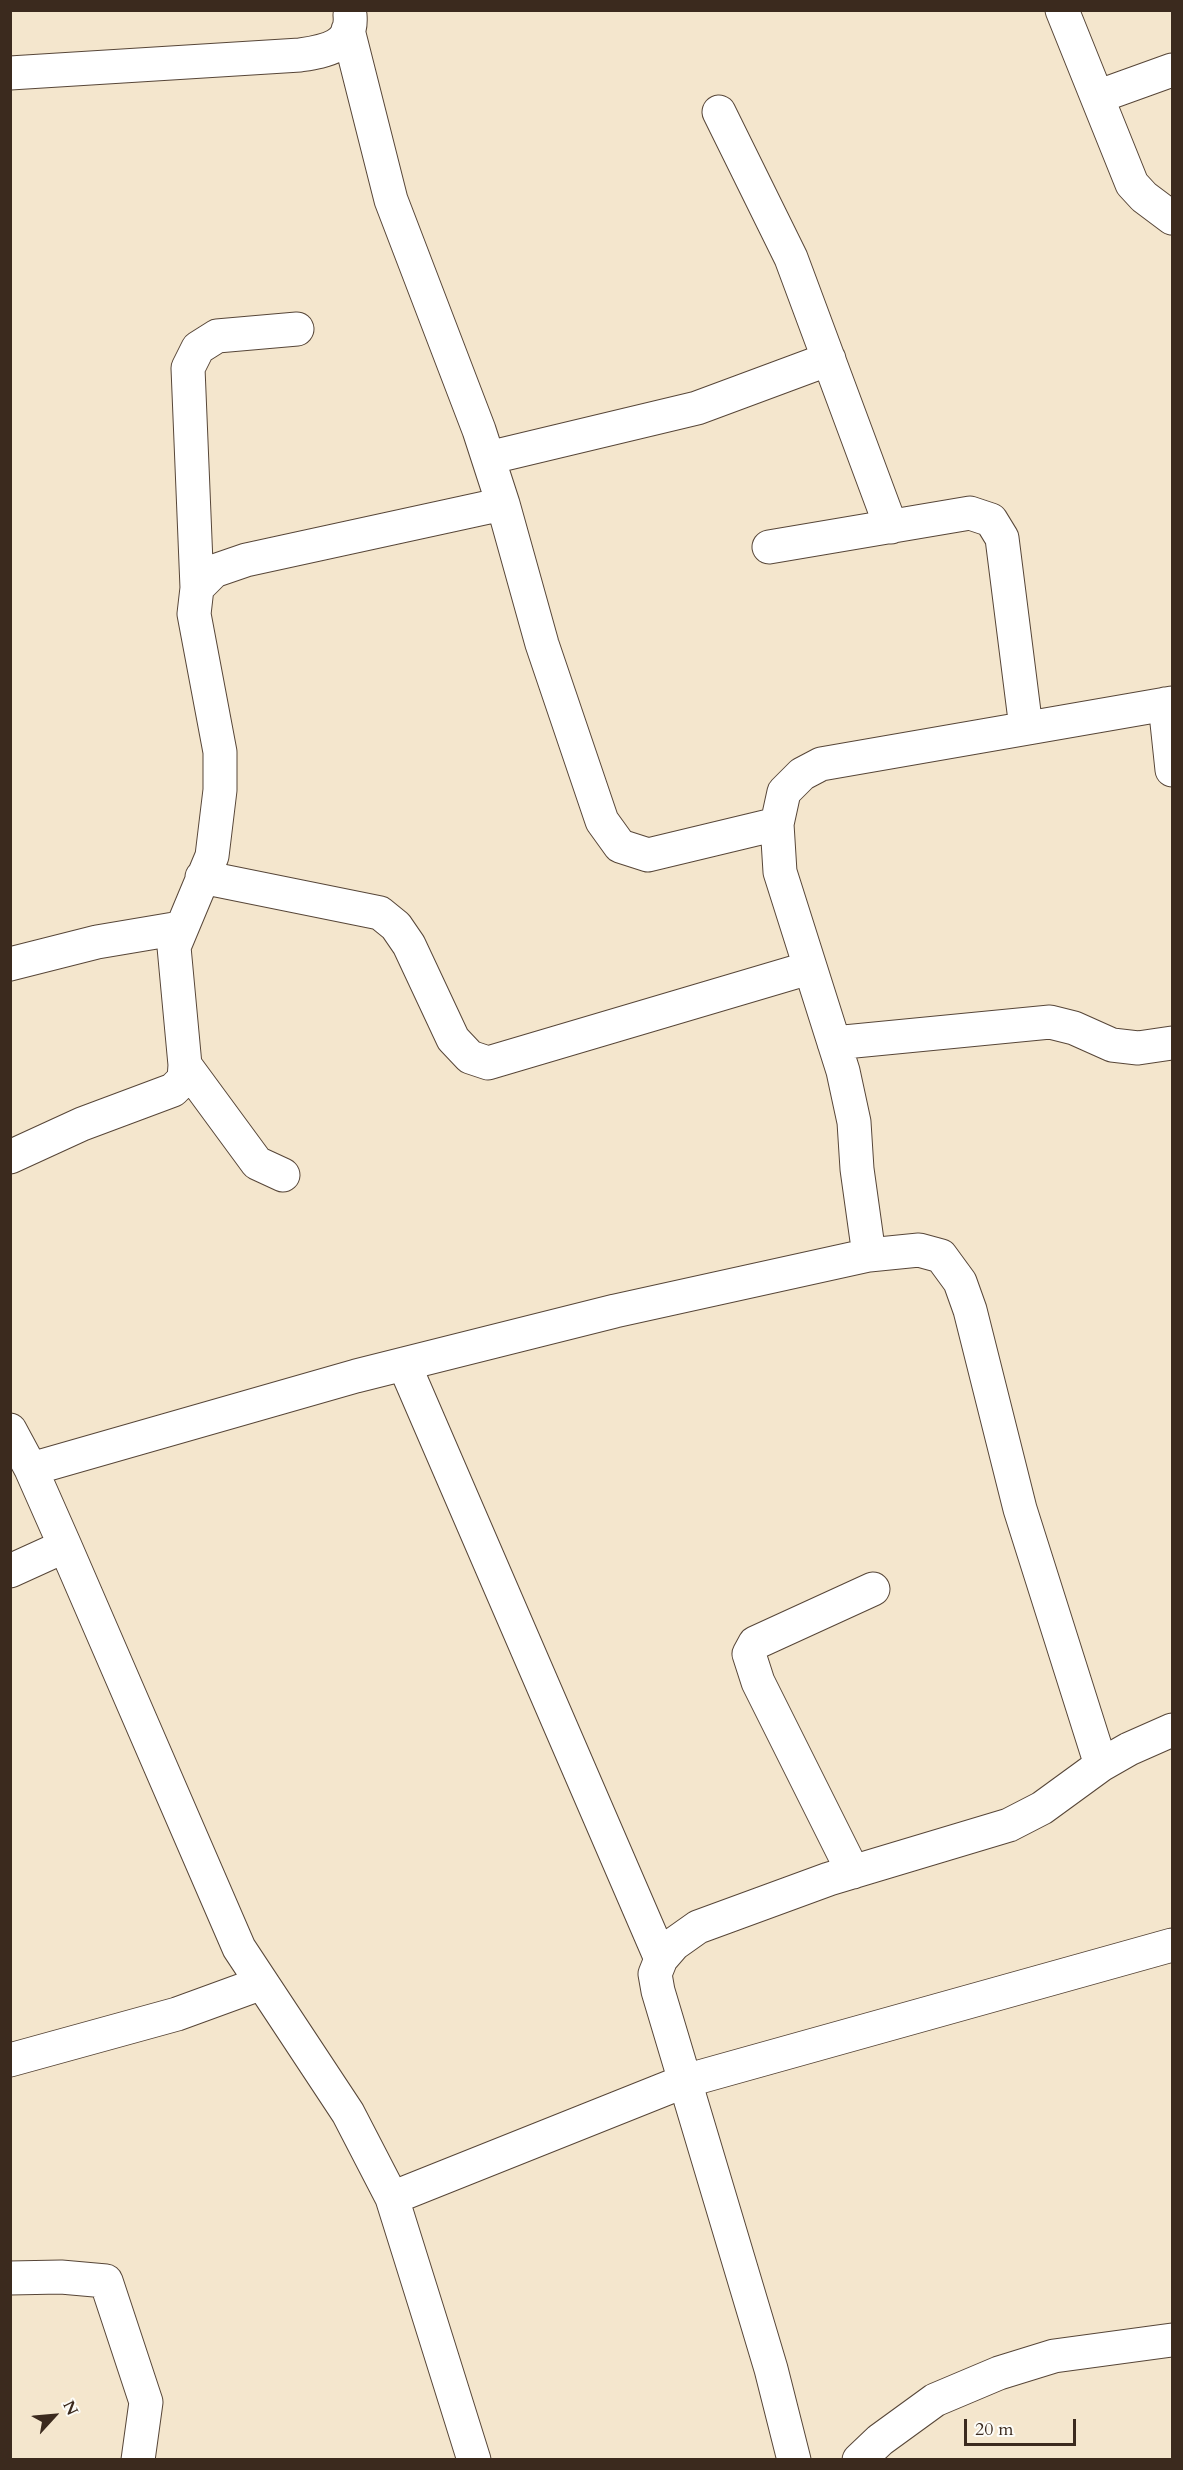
<!DOCTYPE html>
<html>
<head>
<meta charset="utf-8">
<style>
  body { margin:0 }
  #map { position:relative; width:1183px; height:2470px; overflow:hidden; background:#f4e6cd; font-family:Cardo,serif }
  canvas { display:block }
  .frame { position:absolute; inset:0; border:12px solid #3b2a1e; pointer-events:none }
  .north { position:absolute; left:24px; top:2386px; width:60px; height:60px; -webkit-text-stroke:4px #fdfcf7; paint-order:stroke; rotate:64deg; font-size:16px; font-weight:700; line-height:24px; text-align:center; color:#3b2a1e }
  .north::after { content:''; display:block; margin:auto; width:21px; height:27px; background:#3b2a1e; clip-path:polygon(50% 0,100% 100%,50% 72%,0 100%) }
  .scale { position:absolute; left:964px; top:2419px; width:112px; height:27px; box-sizing:border-box; border:3px solid #3b2a1e; border-top:0; padding-left:8px; font-size:18px; line-height:21px; white-space:nowrap; color:#3b2a1e; -webkit-text-stroke:4px #fdfcf7; paint-order:stroke }
</style>
</head>
<body>
<div id="map">
<canvas width="1183" height="2470"></canvas>
<div class="frame"></div>
<div class="north">N</div>
<div class="scale">20 m</div>
</div>
<script>
const ctx = document.querySelector('canvas').getContext('2d');
ctx.lineJoin = 'round';
function strokePath(path, color, width, dash) {
  ctx.strokeStyle = color;
  ctx.lineWidth = width;
  ctx.lineCap = dash ? 'butt' : 'round';
  ctx.setLineDash(dash || []);
  ctx.stroke(path);
}
const minor = new Path2D(`
  M1062,10L1132,184L1144,197L1172,218
  M348,30L391,200L479,430L503,504L542,644L602,821L620,846L648,855L777,824
  M10,73L300,55C325,51 353,47 350,15
  M1097,97L1172,70
  M719,112L791,258L891,527
  M488,458L697,408L829,359
  M769,547L970,513L991,520L1002,538L1026,728
  M197,588L188,368L198,348L217,336L297,329
  M1165,704L1172,770
  M202,877L380,913L396,926L409,945L453,1039L470,1057L488,1063L809,968
  M10,964L97,942L180,928
  M834,1043L1050,1022L1074,1028L1112,1045L1138,1048L1172,1043
  M185,1065L257,1163L283,1175
  M10,1157L82,1124L173,1090L184,1079L185,1065L174,947L212,856L220,790V752L194,614L197,588L214,571L246,560L503,504
  M869,1255L857,1169L854,1122L843,1071L780,872L777,824L784,792L802,774L821,764L1172,703
  M404,1364L661,1959
  M10,1430L31,1469L65,1546L239,1948L348,2113L392,2198L474,2460
  M31,1469L356,1376L615,1311L869,1255L919,1250L941,1256L960,1282L970,1310L1020,1509L1101,1765
  M10,1571L65,1546
  M853,1872L758,1682L749,1654L755,1643L873,1589
  M10,2060L177,2014L262,1983
  M392,2198L685,2081L1172,1945
  M10,2278L61,2277L106,2281L146,2402L138,2460
  M794,2460L771,2369L658,1991L655,1974L661,1959L674,1944L698,1927L829,1879L1009,1825L1042,1808L1101,1765L1129,1749L1172,1730
  M859,2460L880,2440L935,2400L999,2373L1054,2356L1172,2340`);
strokePath(minor, '#574638', 35);
strokePath(minor, '#fff', 33);
</script>
</body>
</html>
